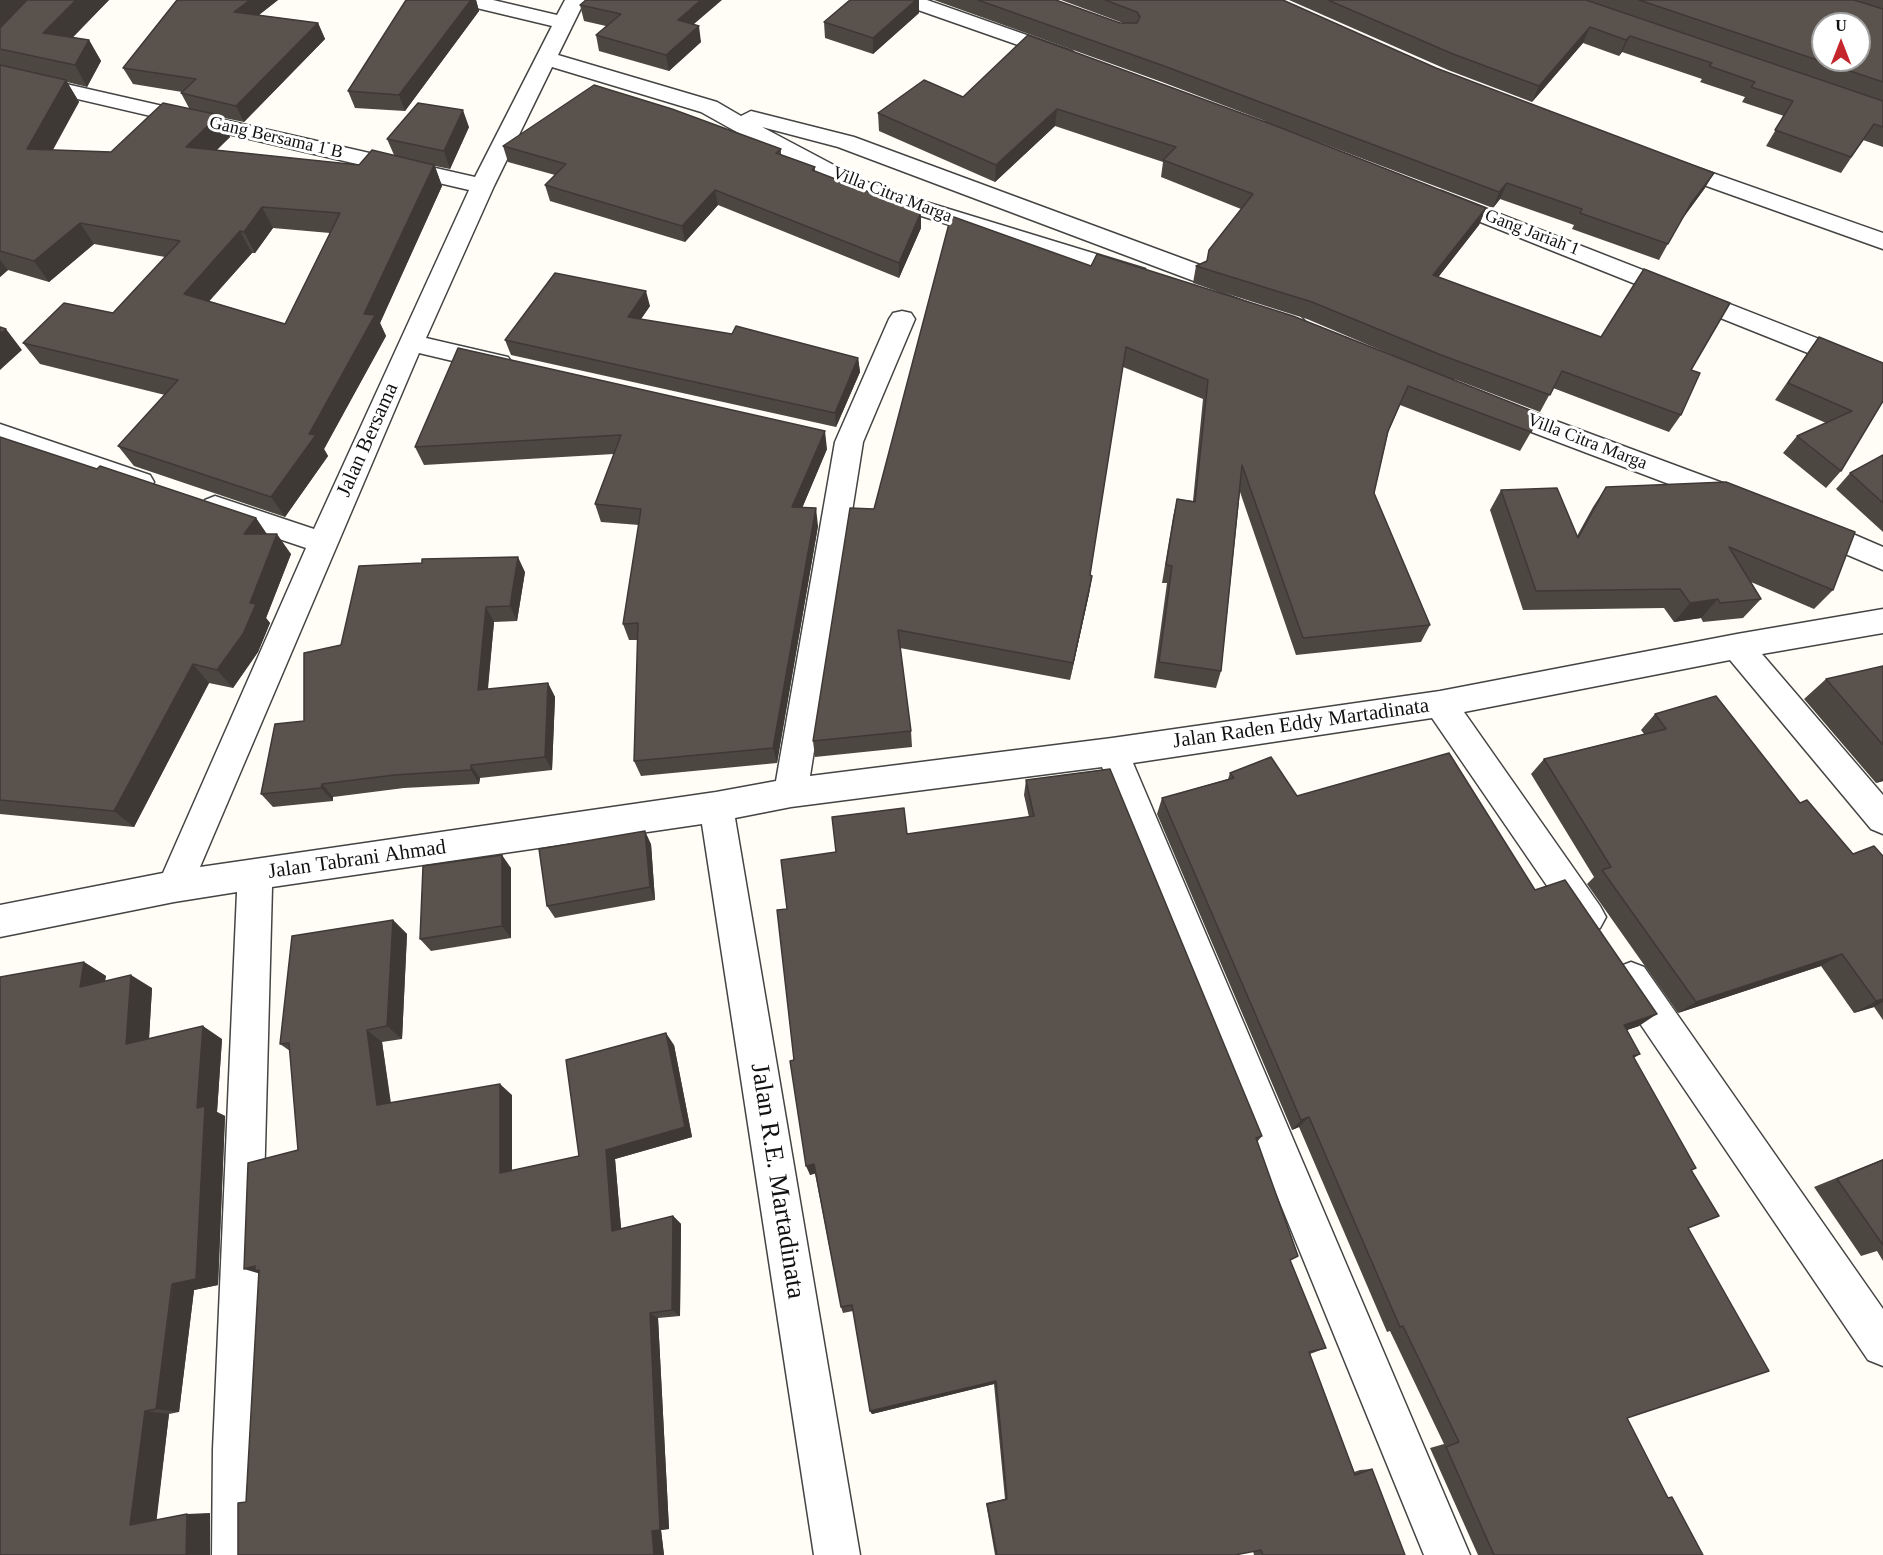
<!DOCTYPE html>
<html>
<head>
<meta charset="utf-8">
<style>
  body { margin:0 }
  #map { position:relative; width:1883px; height:1555px; overflow:hidden; background:#fffdf5; font-family:Georgia,serif }
  canvas { display:block }
  .north { position:absolute; left:1811px; top:12px; width:60px; height:60px; box-sizing:border-box; background:#fff; border:2px solid #a0a0a0; border-radius:50%; rotate:0deg; font-size:16px; font-weight:700; line-height:24px; text-align:center; color:#111 }
  .north::after { content:''; display:block; margin:auto; width:21px; height:27px; background:#c4262e; clip-path:polygon(50% 0,100% 100%,50% 72%,0 100%) }
</style>
</head>
<body>
<div id="map">
<canvas width="1883" height="1555"></canvas>
<div class="north">U</div>
</div>
<script>
const ctx = document.querySelector('canvas').getContext('2d');
ctx.lineJoin = 'round';
function strokePath(path, color, width, dash) {
  ctx.strokeStyle = color;
  ctx.lineWidth = width;
  ctx.lineCap = dash ? 'butt' : 'round';
  ctx.setLineDash(dash || []);
  ctx.stroke(path);
}
function fill(path, color) {
  ctx.fillStyle = color;
  ctx.fill(path, 'evenodd');
}
function label(font, color, halo, rows, align = 'center') {
  ctx.font = font + ' Georgia,serif';
  ctx.lineWidth = 6;
  ctx.setLineDash([]);
  ctx.textBaseline = 'middle';
  ctx.strokeStyle = halo;
  ctx.fillStyle = color;
  for (const [text, x, y, turn = 0] of rows) {
    ctx.save();
    ctx.translate(x, y);
    ctx.rotate((+turn || 0) * Math.PI / 180);
    ctx.textAlign = isNaN(turn) ? turn : align;
    if (halo) ctx.strokeText(text, 0, 0);
    ctx.fillText(text, 0, 0);
    ctx.restore();
  }
}
const minor = new Path2D(`
  M457,0H493L557,15L565,0H585L558,55L717,102L741,116L751,111L854,137L1281,295L1310,327L1306,333C1286,339 1276,320 1263,307L838,147L762,127L862,180L890,191L1145,269L1148,275L1145,281L1136,283L1127,281L874,201L787,160L701,112L552,67L494,186L426,338L508,357L512,363L508,369L499,372L419,353L200,867L716,792L776,781L835,442L889,319L893,313L902,311L911,313L915,319L863,442L810,776L1112,738L1440,691L1737,634L1883,609V633L1762,654L1883,795V834L1871,829L1730,660L1464,712L1600,906L1606,917L1600,928L1588,933L1576,928L1432,718L1133,763L1470,1555H1424L1102,767L791,807L735,818L860,1555H814L702,824L272,887L257,1449L258,1555H212L213,1449L237,892L174,902L0,937V905L163,873L306,548L205,514L201,507L205,500L215,496L314,529L469,190L0,81V69L475,177L552,26L460,4Z
  M898,0H927L1072,51L1076,55L1072,59H1058L901,4Z
  M1667,157L1883,233V249L1659,169L1656,164L1659,159Z
  M1441,191L1883,364V383L1433,203L1429,198L1433,193Z
  M1494,398L1747,492L1751,499L1747,506L1737,509L1727,506L1484,414L1481,407L1484,400Z
  M0,424L150,475L154,482L150,489L140,492L0,444Z
  M1811,516L1883,547V570L1801,535L1797,527L1801,519Z
  M1631,962L1644,967L1883,1309V1366L1868,1360L1618,991L1613,979L1618,967Z`);
const wall = new Path2D(`
  M0,0H109L72,37L89,40L101,61L87,87L67,82L79,102L53,150L111,152L189,108L181,93L182,92L133,84L123,68L177,0H278L259,15L318,23L325,39L244,122L219,117L230,137L216,150L359,165L394,155L387,139L469,127L450,169L435,166L442,186L380,323L386,336L324,449L328,456L285,517L134,466L118,446L165,395L40,364L23,343L113,313L165,257L94,244L49,282L8,270L0,277ZM273,228L330,233L285,324L209,301L252,253H255Z
  M406,0H476L479,11L405,111L355,108L348,91Z
  M850,0H919V13L873,54L825,38L824,22Z
  M934,0H1056L1120,23H1123L1061,0H1283L1705,188L1681,220L1659,260L1572,229L1574,225L1500,199L1493,208L1284,129L1486,208L1479,225L1438,277L1691,370L1681,415L1669,432L1553,388L1540,412L1454,379L1531,432L1520,451L1400,405L1388,433L1374,493L1430,625L1421,642L1296,655L1240,492L1221,671L1216,688L1154,678L1167,583H1162L1173,517L1177,499L1193,501L1203,399L1123,367L1090,575L1092,576L1089,594L1070,680L900,648L911,731L912,747L815,757L813,741L874,509L1091,266L1411,363L1307,319L1193,283L1196,266L1206,261L1241,209L1161,177L1163,162L1055,126L995,182L879,131L878,113L963,97L1265,121L1162,82Z
  M1289,0H1883V147L1863,140L1841,173L1766,146L1784,116L1742,102L1745,97L1700,82L1702,79L1622,52L1619,56L1583,43L1532,102L1448,70Z
  M580,5L694,25L701,42L669,71L599,51L596,35L606,26L584,21Z
  M503,146L781,149V155L815,167V171L921,228L899,278L718,205L685,242L550,201L545,185L555,175L508,162Z
  M650,306L641,319L858,358L860,372L836,427L511,355L505,340Z
  M1819,337L1883,363L1841,471L1826,488L1783,453L1797,436L1826,423L1775,400L1806,355Z
  M458,348L827,449L802,508L818,526L777,763L641,776L634,761L638,640H629L623,624L639,525L601,522L595,504L614,454L424,465L415,447Z
  M0,437L97,469L256,518L267,534L291,554L266,618L270,623L258,652L233,688L209,683L134,827L0,814Z
  M1883,455V532L1836,489L1850,473Z
  M1606,487L1833,590L1814,609L1751,582L1761,599L1743,618L1703,622L1701,618L1674,622L1664,608L1523,610L1490,510L1501,490L1577,536L1593,507Z
  M525,572L517,621L494,622L488,689L548,683L555,697L552,770L480,778L479,784L404,788L333,797V801L273,807L261,794L304,721L341,645Z
  M1883,666V781L1876,783L1804,699L1826,679Z
  M1655,714L1800,803L1853,854L1883,856V1020L1874,1007L1854,1013L1821,966L1678,1013L1587,884L1594,877L1531,774L1544,759L1644,734L1641,730Z
  M1230,773L1297,796L1535,890L1639,1026L1627,1030L1640,1054L1634,1058L1696,1168L1691,1171L1688,1228L1627,1418L1667,1497H1672L1703,1555H1478L1430,1448L1444,1444L1390,1331L1387,1332L1299,1127L1292,1130L1157,814L1162,798L1228,779Z
  M1026,780L1262,1136L1257,1142L1290,1261L1326,1348L1310,1354L1354,1472L1360,1470L1372,1469L1405,1555H1254L1253,1551L1235,1555H995L986,1503L1005,1499L994,1384L872,1414L870,1411L853,1311L843,1313L841,1307L815,1173L810,1175L794,1060L787,909L836,852L907,834L1029,817L1024,795Z
  M651,844L655,900L555,918L547,906Z
  M511,868V938L431,951L420,939Z
  M393,920L407,934L402,1039L382,1042L391,1103L512,1095V1171L579,1156L674,1045L692,1137L615,1159L621,1229L673,1216L681,1224L680,1316L658,1318L669,1529L661,1530L664,1555H238L298,1150L290,1051L280,1044Z
  M84,962L106,976L105,981L152,988L149,1039H222L217,1112L225,1116L218,1285L194,1290L179,1412L169,1414L156,1520L210,1513L0,1555Z
  M1883,1159V1261L1877,1251L1861,1256L1814,1187Z`);
const shadedWall = new Path2D(`
  M0,0H35L0,34Z
  M76,0H109L56,55L43,33Z
  M250,0H278L242,28L234,12Z
  M471,0H476L479,11L405,111L399,95Z
  M701,0H722L680,36L678,20Z
  M916,0H919V13L873,54V38Z
  M318,23L325,39L244,122L236,106Z
  M699,26L701,42L669,71L666,55Z
  M1590,27L1583,43L1532,102L1539,86Z
  M1630,36L1622,52L1619,56L1626,40Z
  M89,40L101,61L87,87L75,65Z
  M66,80L79,102L41,170L27,149Z
  M1057,109L1055,126L995,182L996,165Z
  M463,110L469,127L450,169L444,151Z
  M219,115L230,137L198,169L186,147Z
  M434,165L442,186L380,323L386,336L324,449L328,456L285,517L271,497L364,314Z
  M1714,173L1705,188L1681,221L1690,205Z
  M1507,183L1500,199L1493,208L1499,192Z
  M715,190L718,205L685,242L682,226Z
  M262,207L273,228L255,253L244,232Z
  M1486,208L1479,225L1426,293L1433,275Z
  M921,212V228L899,278V263Z
  M80,223L94,244L49,282L34,261Z
  M240,231L252,253L197,315L184,294Z
  M0,260L8,270L0,277Z
  M646,291L650,306L632,332L628,317Z
  M6,329L22,350L0,370V334Z
  M858,358L860,372L836,427L835,413Z
  M825,431L827,449L795,525L792,507Z
  M816,508L818,526L777,763L773,748Z
  M256,518L269,538L244,534Z
  M277,534L291,554L266,618L270,623L258,652L233,688L217,670L250,603Z
  M518,557L525,572L517,621L510,606Z
  M1092,576L1089,594L1070,680L1073,663Z
  M1718,599L1701,618L1674,622L1690,603Z
  M486,607L494,622L486,704L478,690Z
  M193,664L209,683L134,827L114,811Z
  M548,683L555,697L552,770L545,757Z
  M471,765L480,778L479,784L471,770Z
  M1883,778V781L1876,783Z
  M322,784L333,797V801L321,788Z
  M645,831L651,844L655,900L650,887Z
  M502,855L511,868V938L502,926Z
  M393,920L407,934L402,1039L387,1026Z
  M1842,954L1821,966L1678,1013L1696,1002Z
  M84,962L106,976L101,1000L80,987Z
  M131,975L152,988L148,1055L126,1044Z
  M1883,999V1002L1874,1007L1854,1013L1876,1001Z
  M1657,1014L1639,1026L1606,1037L1624,1025Z
  M203,1026L222,1039L217,1112L225,1116L218,1285L194,1290L179,1412L156,1409L197,1108Z
  M367,1030L382,1042L392,1115L377,1105Z
  M666,1033L674,1045L692,1137L615,1159L622,1238L612,1231L606,1150Z
  M500,1084L512,1095V1182L500,1173Z
  M1309,1117L1299,1127L1292,1130L1301,1120Z
  M814,1164L817,1173L810,1175L806,1166Z
  M673,1216L681,1224L680,1316L672,1310Z
  M255,1266L264,1275L244,1269Z
  M650,1313L658,1318L669,1529L660,1530Z
  M996,1381L994,1384L872,1414L870,1411Z
  M145,1411L169,1414L156,1525H130Z
  M210,1513V1555H186L187,1514Z
  M661,1530L664,1555H654L652,1531Z`);
const building = new Path2D(`
  M27,0H76L43,33L89,40L75,65L0,49V28Z
  M177,0H250L234,12L318,23L236,106L181,93L196,79L123,68Z
  M406,0H471L399,95L348,91Z
  M586,0H701L678,20L699,26L666,55L596,35L621,14L580,5Z
  M850,0H916L873,38L824,22Z
  M978,0H1056L1120,23H1137L1140,17L1137,12L1105,0H1283L1436,68L1714,173L1690,205L1668,244L1580,213L1582,209L1507,183L1499,192L1164,66Z
  M1328,0H1586L1883,101V127L1874,124L1851,157L1775,130L1793,101L1751,87L1755,82L1709,66L1712,63L1630,36L1626,40L1590,27L1539,86L1453,54Z
  M1639,0H1854L1883,9V82ZM1823,24H1859V60H1823Z
  M1028,35L1271,124L1486,208L1433,275L1601,337L1644,269L1730,303L1691,370L1700,373L1681,415L1562,371L1550,395L1441,355L1312,302L1196,266L1207,261L1209,250L1253,194L1163,160L1176,147L1057,109L996,165L878,113L924,80L963,97Z
  M0,65L66,80L27,149L111,152L163,103L219,115L186,147L359,165L372,150L434,165L364,314L375,315L309,434L316,435L271,497L118,446L178,380L23,343L64,303L113,313L180,241L80,223L34,261L0,251ZM262,207L340,213L285,324L184,294L240,231L244,232Z
  M594,85L672,109L781,149L776,153L815,167L812,170L921,212L899,263L715,190L682,226L545,185L566,164L503,146Z
  M418,103L463,110L444,151L387,139Z
  M951,216L1091,266L1097,254L1293,316L1540,414L1531,432L1408,386L1388,431L1374,493L1430,625L1303,638L1242,465L1221,671L1159,662L1172,566L1166,565L1177,499L1195,502L1208,380L1126,347L1090,575L1092,576L1073,663L898,630L911,731L813,741L850,508L874,509Z
  M555,273L646,291L628,317L732,334L736,326L858,358L835,413L505,340Z
  M0,327L6,329L0,334Z
  M1819,337L1883,363V401L1841,471L1797,436L1852,411L1788,383Z
  M458,348L825,431L792,507L816,508L773,748L634,761L638,623L623,624L641,509L595,504L621,435L415,447Z
  M0,437L97,469L100,466L256,518L244,534H277L250,603L256,604L243,634L217,670L193,664L114,811L0,800Z
  M1883,455V503L1850,473Z
  M1726,482L1855,532L1833,590L1729,547L1761,599L1720,603L1718,599L1690,603L1680,589L1536,591L1501,490L1557,488L1578,538L1606,487Z
  M518,557L510,606L486,607L478,690L548,683L545,757L471,765V770L394,775L322,784L321,788L261,794L275,724L304,721V653L341,645L359,566L422,563V559Z
  M1883,666V745L1826,679Z
  M1716,696L1800,803L1807,800L1853,854L1874,846L1883,856V999L1876,1001L1842,954L1696,1002L1602,870L1611,867L1544,759L1666,729L1655,714Z
  M1449,753L1535,890L1565,880L1657,1014L1624,1025L1640,1054L1633,1056L1696,1168L1691,1170L1719,1216L1688,1228L1769,1371L1627,1418L1668,1498L1672,1497L1703,1555H1494L1446,1447L1459,1442L1403,1326L1400,1327L1309,1117L1301,1120L1162,798L1234,778L1230,773L1271,757L1297,796Z
  M1110,769L1262,1136L1256,1138L1298,1256L1290,1260L1326,1348L1309,1352L1355,1475L1372,1469L1405,1555H1263L1261,1550L1235,1555H997L987,1504L1007,1499L996,1381L870,1411L852,1305L841,1307L814,1164L806,1166L790,1061L794,1060L777,910L787,909L781,860L836,852L832,817L904,808L907,834L1034,816L1026,780Z
  M645,831L650,887L547,906L539,849Z
  M502,855V926L420,939L423,866Z
  M393,920L387,1026L367,1030L377,1105L500,1084V1173L579,1156L566,1060L666,1033L685,1127L606,1150L612,1231L673,1216L672,1310L650,1313L660,1530L652,1531L654,1555H238V1503L246,1502L259,1270L255,1271V1266L244,1269L248,1163L298,1150L289,1043L280,1044L292,936Z
  M84,962L80,987L131,975L126,1044L203,1026L197,1108L205,1106L196,1279L172,1284L156,1409L145,1411L130,1525L187,1514L186,1555H0V977Z
  M1883,1160V1245L1837,1179Z`);
const farStreetnames = [
  ["Gang Bersama 1 B",276,138,13],
  ["Villa Citra Marga",892,195,21],
  ["Gang Jariah 1",1532,233,21],
  ["Villa Citra Marga",1587,442,21]
];
const streetNames = [
  ["Jalan Bersama",368,440,-66],
  ["Jalan Raden Eddy Martadinata",1301,724,-8],
  ["Jalan Tabrani Ahmad",357,860,-8]
];
const nearStreetnames = [
  ["Jalan R.E. Martadinata",777,1181,81]
];
strokePath(minor, '#444', 3);
fill(minor, '#fff');
fill(wall, '#4d4742');
fill(shadedWall, '#3f3936');
fill(building, '#5a524d');
strokePath(building, '#3f3936', 1.5);
label('18px', '#111', '#fff', farStreetnames);
label('21px', '#111', '#fff', streetNames);
label('26px', '#111', '#fff', nearStreetnames);
</script>
</body>
</html>
